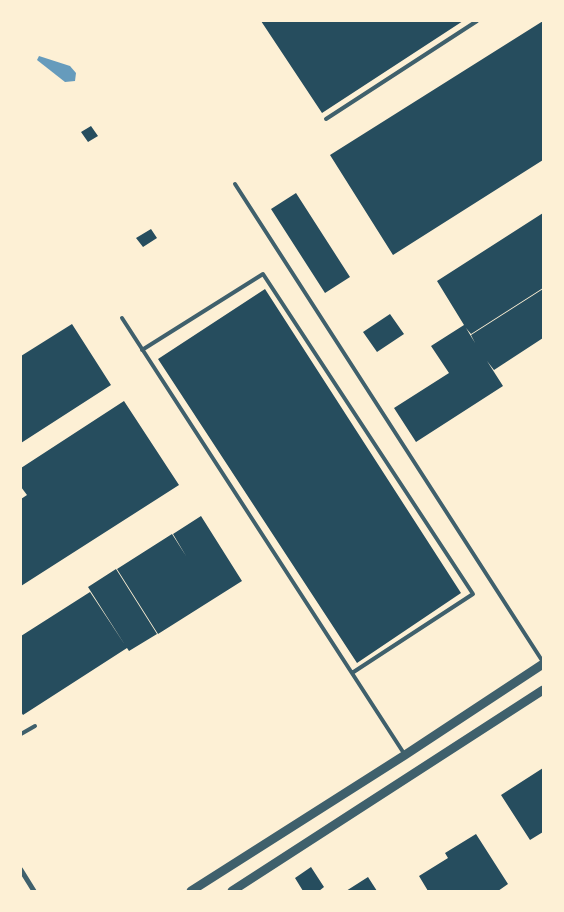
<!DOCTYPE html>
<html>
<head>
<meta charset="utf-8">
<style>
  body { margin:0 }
  #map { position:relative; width:564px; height:912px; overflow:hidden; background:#fdf0d5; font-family:Ubuntu,sans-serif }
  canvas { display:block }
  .frame { position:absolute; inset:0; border:22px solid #fdf0d5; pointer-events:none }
</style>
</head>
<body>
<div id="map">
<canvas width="564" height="912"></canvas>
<div class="frame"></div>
</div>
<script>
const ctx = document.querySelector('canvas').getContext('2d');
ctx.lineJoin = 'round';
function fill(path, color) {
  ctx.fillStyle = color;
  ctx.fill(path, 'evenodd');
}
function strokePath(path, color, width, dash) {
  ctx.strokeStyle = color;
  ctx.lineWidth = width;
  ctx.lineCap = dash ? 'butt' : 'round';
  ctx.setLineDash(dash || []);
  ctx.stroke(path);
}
const water = new Path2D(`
  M39,56L70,66L76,73L75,81L65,82L37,60Z`);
const building = new Path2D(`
  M261,21H463L322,113Z
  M543,21V160L393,255L330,155Z
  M91,126L98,136L88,142L81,132Z
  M296,193L350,277L325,293L271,209Z
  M543,213V288L471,334L466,328L475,343L471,335L543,289V338L494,370L487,361L503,386L416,442L394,408L449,373L431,346L464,325L437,281Z
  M151,229L157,238L143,247L136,238Z
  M265,289L461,593L357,663L158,359Z
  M390,314L404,334L377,352L363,332Z
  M72,324L111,385L21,443V356Z
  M124,401L179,485L21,586V499L27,495L21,487V468Z
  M201,516L242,581L158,634L117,569L172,534L186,556L173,534Z
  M116,569L157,634L129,651L127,648L23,715L21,712V636L90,592L125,645L88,587Z
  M543,768V832L530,840L501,795Z
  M476,834L508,884L498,891H428L419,876L448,858L445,853Z
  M311,867L324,887L319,891H303L295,878Z
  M368,877L377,891H346Z`);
const service = new Path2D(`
  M326,119L477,21
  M235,184L543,662
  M122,318L405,755
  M142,350L263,274L473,594L352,673
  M21,734L35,726`);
const minor = new Path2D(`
  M21,870L34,891`);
const tertiary = new Path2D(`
  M191,891L405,755L543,664
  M232,891L543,690`);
fill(water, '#669bbc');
fill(building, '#264d5e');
strokePath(service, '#3f606c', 4);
strokePath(minor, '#3f606c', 5);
strokePath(tertiary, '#3f606c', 9);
</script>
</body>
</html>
